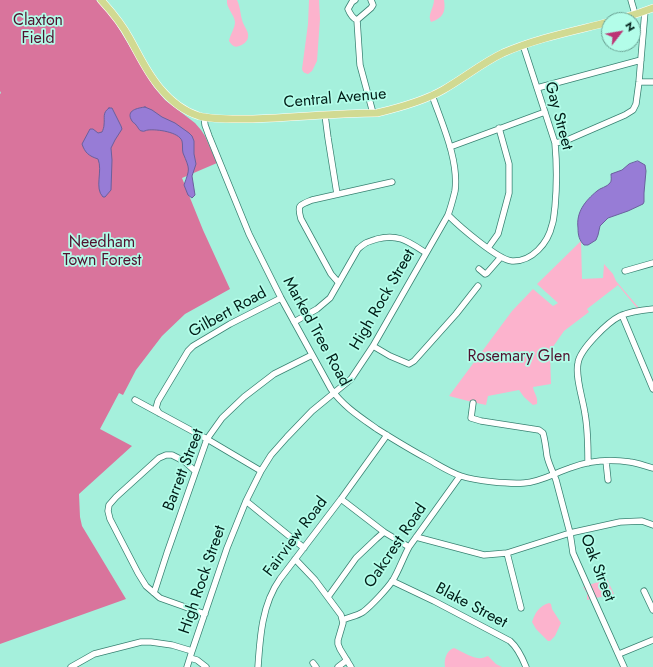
<!DOCTYPE html>
<html>
<head>
<meta charset="utf-8">
<style>
  body { margin:0 }
  #map { position:relative; width:653px; height:667px; overflow:hidden; background:#a5f0dc; font-family:Jost,sans-serif }
  canvas { display:block }
  .north { position:absolute; left:601px; top:12px; width:40px; height:40px; box-sizing:border-box; background:#b3fde9; border:1px solid #6ba395; border-radius:50%; rotate:59deg; font-size:11px; font-weight:700; line-height:16px; text-align:center; color:#001d17 }
  .north::after { content:''; display:block; margin:auto; width:14px; height:18px; background:#bc3474; clip-path:polygon(50% 0,100% 100%,50% 72%,0 100%) }
</style>
</head>
<body>
<div id="map">
<canvas width="653" height="667"></canvas>
<div class="north">N</div>
</div>
<script>
const ctx = document.querySelector('canvas').getContext('2d');
ctx.lineJoin = 'round';
function fill(path, color) {
  ctx.fillStyle = color;
  ctx.fill(path, 'evenodd');
}
function strokePath(path, color, width, dash) {
  ctx.strokeStyle = color;
  ctx.lineWidth = width;
  ctx.lineCap = dash ? 'butt' : 'round';
  ctx.setLineDash(dash || []);
  ctx.stroke(path);
}
function label(font, color, halo, rows, align = 'center') {
  ctx.font = font + ' Jost,sans-serif';
  ctx.lineWidth = 3.5;
  ctx.setLineDash([]);
  ctx.textBaseline = 'middle';
  ctx.strokeStyle = halo;
  ctx.fillStyle = color;
  for (const [text, x, y, turn = 0] of rows) {
    ctx.save();
    ctx.translate(x, y);
    ctx.rotate((+turn || 0) * Math.PI / 180);
    ctx.textAlign = isNaN(turn) ? turn : align;
    if (halo) ctx.strokeText(text, 0, 0);
    ctx.fillText(text, 0, 0);
    ctx.restore();
  }
}
const green = new Path2D(`
  M227,0H237C241,8 240,17 244,25C246,29 249,33 248,37C248,41 243,45 239,46C234,48 232,45 229,41C230,35 235,28 235,22C234,14 226,8 227,0Z
  M309,0H319L320,19L317,61L312,71L308,74C305,73 303,73 302,69L308,24Z
  M434,0H444C446,12 443,18 431,22C427,15 434,8 434,0Z
  M581,241L582,279L603,278L604,264L613,274L616,281L639,308H637L618,285L587,309L589,312L564,331L550,351L551,384L533,387C534,394 538,396 537,404L533,405L524,397L519,390L488,396L486,405L472,402L449,396L512,311L533,289L553,306L558,303L537,284Z
  M607,579L614,594L587,600V593L583,587Z
  M549,603L551,604L552,609L561,623L555,636L550,641H548L536,629L532,622C535,613 539,606 549,603Z
  M454,648C461,651 470,657 478,658C481,659 485,657 488,656L496,664L502,667H445C444,659 446,651 454,648Z`);
const forest = new Path2D(`
  M0,0H96L112,17L154,87L165,100L195,123L201,130L205,136L217,163L182,178L203,230L230,289L185,314L162,336L136,370L123,395L119,393L100,429L132,446L79,494L80,517L82,526L126,599L0,644V94L1,93L0,91Z`);
const water = new Path2D(`
  M145,107L152,110L162,117L175,123L189,133L192,136L194,141V154L196,164L192,176L195,195L192,198L188,195L184,185C190,168 190,170 183,153C182,149 183,145 182,141C179,132 157,129 148,130C146,130 144,132 142,131C139,131 138,127 136,125C134,122 134,124 132,121C125,110 138,108 145,107Z
  M109,108H112L121,126L122,129L115,140L111,148L112,160L111,190L105,197H103C94,188 103,171 98,159C89,156 85,153 82,144L90,129H93L98,133L102,132C103,130 104,127 104,125C105,117 102,113 109,108Z
  M638,161L645,165L646,171L644,193V202L643,204L628,211L608,218L600,226L598,235L596,240L588,245H584C579,240 578,235 578,228C576,212 585,201 597,191C600,188 607,187 610,183C612,181 611,177 611,174L622,170L629,164Z`);
const minor = new Path2D(`
  M355,0L352,2L348,9C350,14 352,18 357,20
  M631,0L635,14
  M357,20L360,65L373,113
  M357,20L371,8L373,5L371,0
  M639,82H653
  M537,88L641,60
  M325,115L328,138L337,194
  M204,117L205,125L209,136L249,234L281,298L331,389C343,406 360,417 377,429C393,439 409,449 426,458C437,464 449,472 461,476C476,481 508,484 524,483C540,482 555,473 570,468C588,461 610,459 630,462C638,463 645,466 653,468
  M555,143L565,141L625,115L633,110L636,104L639,82L645,11
  M450,147L545,112
  M448,215C459,226 498,260 512,261C532,262 548,243 552,225C554,220 554,213 555,207C557,185 557,165 555,143L523,45
  M488,248L498,234L509,193V164L499,128
  M479,269L485,274L487,273L501,257
  M625,271L653,263
  M338,282L331,274L301,219C297,205 299,205 312,200L392,182
  M622,315L653,389
  M294,322L317,309L330,298L358,249C366,242 367,242 377,239C398,233 409,242 426,253
  M373,346L390,356L409,364L414,361L456,314L478,286
  M135,400L207,439L261,471
  M473,403L471,418L481,421L539,430L543,433C545,440 546,448 547,456C549,465 553,472 556,480L570,533L573,553L593,598L624,667
  M159,413L156,408L158,401L188,351L193,346L230,324L281,298
  M606,461L608,480
  M588,463C588,447 588,430 585,414C583,399 575,377 578,363C580,349 608,322 620,316C631,311 642,310 653,309
  M195,471L184,461L172,455H166L159,458L116,497L109,505L108,511L110,519L138,573L146,586L160,598L205,614
  M341,499L384,532L409,547
  M246,501L304,548
  M416,537L484,555L507,553L570,533L620,522L642,521L653,525
  M507,553L521,608
  M295,559L315,580L341,615L343,623L338,640V644L340,649L351,667
  M392,581L434,601L510,641C518,648 522,657 526,667
  M644,591L653,610
  M154,593L167,553L207,439L222,418L244,397L274,374L312,355
  M328,597L356,558L376,539L384,532
  M343,620C349,617 357,616 363,612C371,606 387,589 393,580C399,570 403,558 409,547L460,476
  M619,654L653,640
  M190,658L197,660L206,667
  M313,663L316,667
  M71,667L94,654L141,642H151L172,645L192,651
  M187,667L192,651L227,548L246,501L261,471L271,455L287,437L312,411L351,379L373,346L448,215C451,207 453,199 455,191C459,160 442,124 432,95
  M258,667C260,637 262,604 280,579L341,499L387,435
  M338,667L347,660`);
const major = new Path2D(`
  M101,0C112,12 122,24 130,39C139,55 147,73 160,88C170,100 183,111 199,116C214,120 237,119 253,119C294,118 336,113 377,113C398,108 424,101 443,90C464,78 482,63 503,53C537,38 574,31 609,22
  M616,20L639,13L653,8`);
const parkNames = [
  ["Claxton",38,21],
  ["Field",38,39],
  ["Needham",102,243],
  ["Town Forest",102,261],
  ["Rosemary Glen",519,357]
];
const streetNames = [
  ["Central Avenue",335,99,-5],
  ["Gay Street",558,116,75],
  ["High Rock Street",383,300,-60],
  ["Gilbert Road",228,313,-29],
  ["Marked Tree Road",316,332,61],
  ["Barrett Street",184,470,-69],
  ["Fairview Road",296,537,-53],
  ["Oakcrest Road",396,546,-56],
  ["Oak Street",597,568,69],
  ["High Rock Street",203,580,-71],
  ["Blake Street",471,606,28]
];
fill(green, '#fcb3cd');
fill(forest, '#d9749c');
fill(water, '#977cd6');
strokePath(water, '#6a609d', 1);
strokePath(minor, '#398272', 7);
strokePath(major, '#fff', 8);
strokePath(minor, '#fff', 5.5);
strokePath(major, '#d1da92', 7);
label('16px', '#51112f', '#b3fde9', parkNames);
label('16px', '#001d17', '#b3fde9', streetNames);
</script>
</body>
</html>
